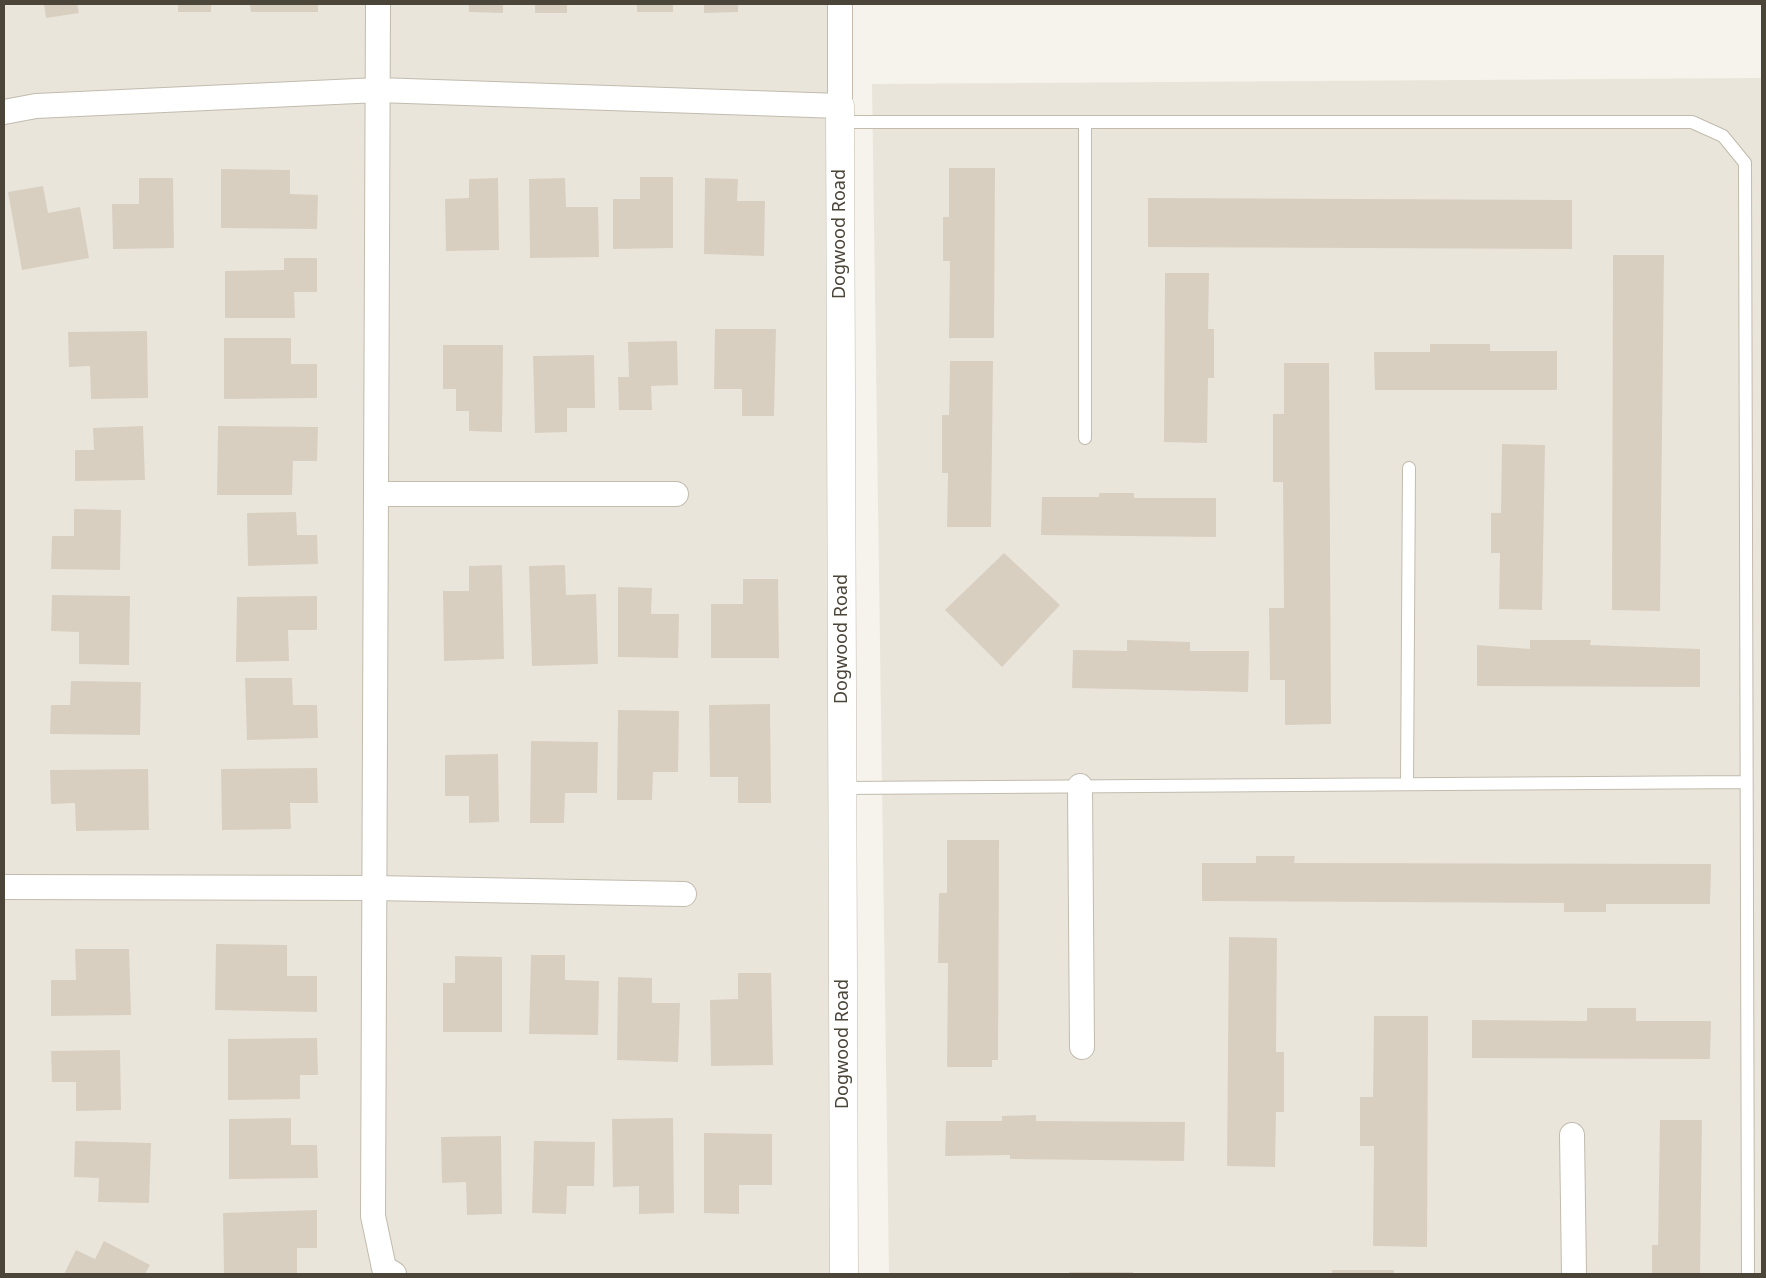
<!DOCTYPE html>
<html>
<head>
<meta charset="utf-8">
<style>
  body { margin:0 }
  #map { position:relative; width:1766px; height:1278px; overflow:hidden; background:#f6f3ec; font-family:"Noto Sans",sans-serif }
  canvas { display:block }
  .frame { position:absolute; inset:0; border:5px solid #4b4439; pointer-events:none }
</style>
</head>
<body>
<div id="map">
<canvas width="1766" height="1278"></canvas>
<div class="frame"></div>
</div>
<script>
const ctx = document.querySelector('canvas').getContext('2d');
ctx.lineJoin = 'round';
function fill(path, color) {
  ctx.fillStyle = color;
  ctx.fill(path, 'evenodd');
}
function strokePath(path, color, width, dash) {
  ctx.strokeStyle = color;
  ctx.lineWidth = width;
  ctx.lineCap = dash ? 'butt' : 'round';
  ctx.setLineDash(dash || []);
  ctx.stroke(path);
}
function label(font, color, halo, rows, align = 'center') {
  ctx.font = font + ' "Noto Sans",sans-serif';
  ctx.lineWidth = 4;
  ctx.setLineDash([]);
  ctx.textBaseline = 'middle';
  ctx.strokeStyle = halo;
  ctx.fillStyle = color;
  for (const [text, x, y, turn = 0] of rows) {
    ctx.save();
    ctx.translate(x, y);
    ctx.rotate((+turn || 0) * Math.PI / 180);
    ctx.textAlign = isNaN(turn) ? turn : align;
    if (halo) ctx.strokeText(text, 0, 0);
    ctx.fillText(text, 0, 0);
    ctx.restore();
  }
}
const residential = new Path2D(`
  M4,4H840L856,1274H4Z
  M1761,78L1762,1274H889L872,84Z`);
const building = new Path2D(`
  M44,4H77L79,13L46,18Z
  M178,4H211V12H178Z
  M250,4H318V12H251Z
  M469,4H503V13L469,12Z
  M535,4H567V13H535Z
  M637,4H673V12H637Z
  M704,4H738V12L704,13Z
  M949,168H995L994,338H949L950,261H943V217H949Z
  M221,169L290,170V194L318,195L317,229L221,228Z
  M640,177H673V248L613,249V199H640Z
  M139,178H173L174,248L113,249L112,204H139Z
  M498,178L499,250L446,251L445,199L469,198V179Z
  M565,178L566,207H598L599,257L530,258L529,179Z
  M705,178L738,179L737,201H765L764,256L704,254Z
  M43,186L48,213L80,207L89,258L22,270L8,192Z
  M1148,198L1572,200V249L1148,247Z
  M1613,255H1664L1660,611L1612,610Z
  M284,258H317V292H294L295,318H225V271L284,270Z
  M1165,273H1209L1208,329H1214V378H1208L1207,443L1164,442Z
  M715,329H776L774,416H742V389H714Z
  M147,331L148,398L91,399L90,366L69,367L68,332Z
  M224,338H291V364H317V398L224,399Z
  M677,341L678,385L651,386L652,410H619L618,377H629L628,342Z
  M1430,344H1490V351H1557V390H1375L1374,352H1430Z
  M443,345H503L502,432L469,431V411H456V389H443Z
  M594,355L595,408H567V432L535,433L533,356Z
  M950,361H993L991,527H947L948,473H942V415H949Z
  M1284,363H1329L1331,724L1285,725V680H1270L1269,608H1284L1283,482H1273V414H1284Z
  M143,426L145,480L75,481V450H94L93,428Z
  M218,426L318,427L317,461H293L292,495H217Z
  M1502,444L1545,445L1542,610L1499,609L1500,553H1491V513H1501Z
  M1099,493H1134V498H1216V537L1041,535L1042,497H1099Z
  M74,509L121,510L120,570L51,569L52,536H74Z
  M296,512L297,535H317L318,564L248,566L247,513Z
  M1004,553L1060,605L1002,667L945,610Z
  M502,565L504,659L444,661L443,591H469V566Z
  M565,565L566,595L596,594L598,664L532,666L529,566Z
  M743,579H778L779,658H711V604H743Z
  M618,587L652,588L651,614H679L678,658L618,657Z
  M52,595L130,596L129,665L79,664V632L51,631Z
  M317,596V630H288L289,661L236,662L237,597Z
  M1127,640L1190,642V651H1249L1248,692L1072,688L1073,650L1127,651Z
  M1530,640H1591L1590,645L1700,649V687L1477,686V645L1530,649Z
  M245,678H292L293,705H317L318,738L247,740Z
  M71,681L141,682L140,735L50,734L51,705H70Z
  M770,704L771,803H738V777H710L709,705Z
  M618,710L679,711L678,772H653L652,800H617Z
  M531,741L598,742L597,793H565L564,823H530Z
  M498,754L499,822L469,823V796H445V755Z
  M317,768L318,803H290L291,829L222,830L221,769Z
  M148,769L149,830L76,831L75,803L51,804L50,770Z
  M947,840H999L998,1060H992V1067H947L948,963H938L939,893H947Z
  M1256,856H1295L1294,863L1711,864L1710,904H1606V912H1564V903L1202,901V863H1256Z
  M1229,937L1277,938L1276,1052H1284V1112H1276L1275,1167L1227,1166Z
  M216,944L287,945V976H317V1012L215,1010Z
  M75,949H129L131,1015L51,1016V980H76Z
  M531,955H565V980L599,981L598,1035L529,1034Z
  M455,956L502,957V1032H443V983H455Z
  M738,973H771L773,1065L711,1066L710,1000L738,999Z
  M618,977L652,978V1003H680L678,1062L617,1060Z
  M1587,1008H1636V1021H1711L1710,1059L1472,1058V1020L1587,1021Z
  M1374,1016H1428L1427,1247L1373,1246L1374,1146H1360V1097H1373Z
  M317,1038L318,1075H300V1099L228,1100V1039Z
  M120,1050L121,1110L76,1111V1082H52L51,1051Z
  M1036,1115V1121L1185,1122L1184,1161L1010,1159V1155L945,1156L946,1121H1002V1116Z
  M291,1118V1145H317L318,1178L229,1179V1119Z
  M673,1118L674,1213L639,1214V1186L613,1187L612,1119Z
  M1660,1120H1702L1700,1274H1652V1245H1658Z
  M704,1133L772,1134V1185H739V1214L704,1213Z
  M501,1136L502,1214L467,1215L466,1182L442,1183L441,1137Z
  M75,1141L151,1143L149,1203L98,1202L99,1178L74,1177Z
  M534,1141L595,1142L594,1186H567L566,1214L532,1213Z
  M317,1210V1248H297V1274H224L223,1213Z
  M104,1241L150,1265L145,1274H64L76,1250L95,1259Z
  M1332,1270H1394V1274H1332Z
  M1069,1272H1133V1274H1069Z`);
const service = new Path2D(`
  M840,122H1692L1723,136L1745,163L1748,1274
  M1085,122V438
  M1407,784L1409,468
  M842,788L1746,782`);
const minor = new Path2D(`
  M378,4L373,1216L384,1268L394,1274
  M4,112L36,106L378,90L840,106V4
  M377,494H676
  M1080,786L1082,1047
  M4,887L375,888L684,894
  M1572,1135L1574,1274`);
const tertiary = new Path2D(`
  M840,106L844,1274`);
const streetNames = [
  ["Dogwood Road",840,234,-90],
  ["Dogwood Road",842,639,-90],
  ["Dogwood Road",843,1044,-90]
];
fill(residential, '#eae5da');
fill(building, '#d8cfc1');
strokePath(service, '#c2bbae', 14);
strokePath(minor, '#c2bbae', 26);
strokePath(tertiary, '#c2bbae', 29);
strokePath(service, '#fff', 12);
strokePath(minor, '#fff', 24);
strokePath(tertiary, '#fff', 28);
label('18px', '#4b4439', '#fff', streetNames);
</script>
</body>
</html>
